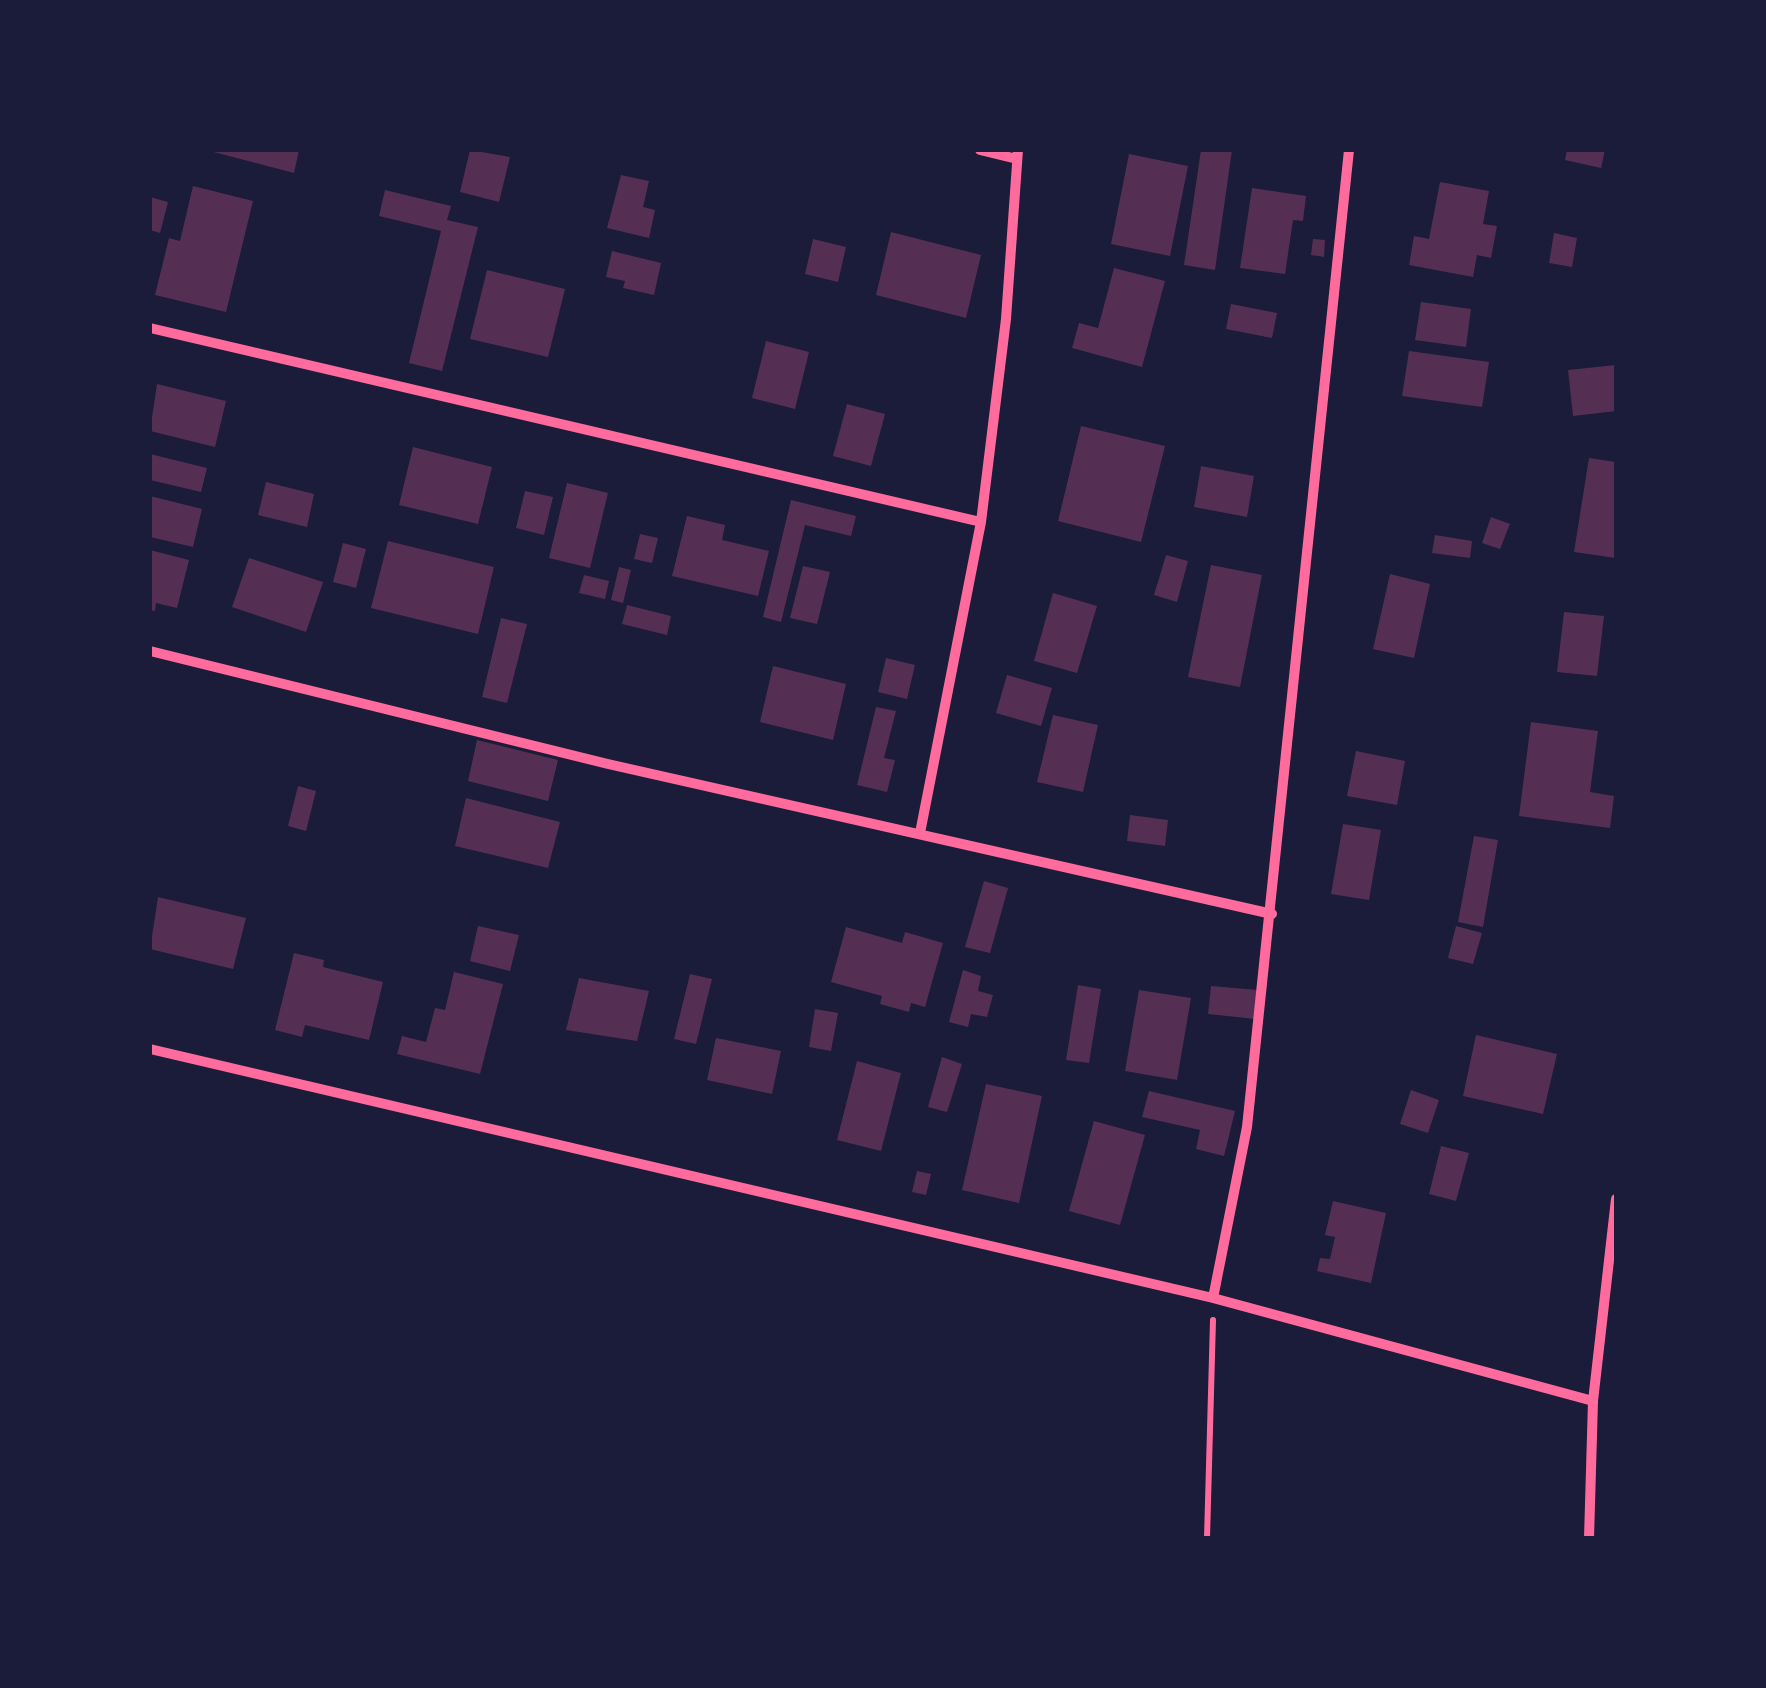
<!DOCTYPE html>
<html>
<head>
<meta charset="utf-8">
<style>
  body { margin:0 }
  #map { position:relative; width:1766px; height:1688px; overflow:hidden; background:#1b1b3a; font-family:"Golos Text",sans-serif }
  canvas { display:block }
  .frame { position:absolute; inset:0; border:152px solid #1b1b3a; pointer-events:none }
</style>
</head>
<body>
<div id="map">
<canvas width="1766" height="1688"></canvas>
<div class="frame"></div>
</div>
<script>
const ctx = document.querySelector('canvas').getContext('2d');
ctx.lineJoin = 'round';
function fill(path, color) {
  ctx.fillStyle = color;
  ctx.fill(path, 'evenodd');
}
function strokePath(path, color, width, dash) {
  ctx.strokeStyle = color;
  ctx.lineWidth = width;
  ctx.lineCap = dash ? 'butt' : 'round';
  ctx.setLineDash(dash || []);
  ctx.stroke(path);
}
const building = new Path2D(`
  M206,150H299L294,173Z
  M470,150L510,157L499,202L460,192Z
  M1201,150H1232L1215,270L1184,265Z
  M1567,150H1605L1601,168L1565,160Z
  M1129,154L1188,166L1170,256L1111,244Z
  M621,175L649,181L643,207L655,210L649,238L607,228Z
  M1440,182L1489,191L1483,224L1497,226L1491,258L1477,255L1473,277L1409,265L1414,236L1429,239Z
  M193,186L253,201L226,312L155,295L169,238L180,241Z
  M1252,188L1306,196L1303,221L1293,220L1285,274L1240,268Z
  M385,190L451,206L447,220L478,227L442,371L409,363L441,231L379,216Z
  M150,197L168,202L160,233L150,230Z
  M891,232L981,255L966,318L876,295Z
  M1554,233L1577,238L1572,267L1549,263Z
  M813,239L846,247L838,282L805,274Z
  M1313,239L1325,240L1324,257L1311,255Z
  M612,251L661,263L654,295L623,288L625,281L606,277Z
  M1114,268L1165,281L1142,367L1072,348L1079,323L1098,328Z
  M487,270L565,289L548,357L470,339Z
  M1421,302L1471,309L1466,347L1415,340Z
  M1231,304L1277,313L1272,338L1226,329Z
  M766,341L809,352L795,409L752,398Z
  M1409,351L1489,362L1482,407L1402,396Z
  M1616,365V411L1573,416L1568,370Z
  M157,384L226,401L215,447L150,431Z
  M847,404L885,414L871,466L833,456Z
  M1081,426L1165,446L1141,542L1058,521Z
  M413,447L492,467L478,524L399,505Z
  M150,454L207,468L201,492L150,480Z
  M1589,458L1616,462V558L1574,552Z
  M1201,466L1254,476L1247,517L1194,507Z
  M266,482L314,494L307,527L258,515Z
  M567,483L608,493L590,568L549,558Z
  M525,491L553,497L544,535L516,528Z
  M150,496L202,509L193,547L150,537Z
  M791,500L856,516L851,536L805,525L781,622L763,617Z
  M687,516L725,525L722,540L769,551L758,596L672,576Z
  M1491,517L1510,524L1500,549L1482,543Z
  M640,534L658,538L652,563L634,559Z
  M1435,535L1472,541L1470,558L1432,553Z
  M388,541L494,567L478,634L371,608Z
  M343,543L366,549L356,588L333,582Z
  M150,550L189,560L177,608L156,603L155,611L150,610Z
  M1166,555L1188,561L1177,602L1154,595Z
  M249,558L323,582L306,632L232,607Z
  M1211,565L1262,575L1240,687L1188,677Z
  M803,566L830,572L817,624L790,618Z
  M619,567L631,570L623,603L611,600Z
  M1390,574L1430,584L1414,658L1373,649Z
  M584,575L609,581L605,599L579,593Z
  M1053,593L1097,606L1077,673L1034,661Z
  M627,605L671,616L667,635L622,624Z
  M1564,612L1604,616L1597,676L1557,672Z
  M501,618L527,624L507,703L482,697Z
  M886,658L915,665L907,699L878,692Z
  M773,666L846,684L833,740L760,722Z
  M1007,675L1052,688L1041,726L996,713Z
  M876,707L896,711L884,758L895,760L887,792L857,785Z
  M1053,715L1098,725L1083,792L1037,782Z
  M1531,722L1598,731L1590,792L1614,796L1610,828L1519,816Z
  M477,740L558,760L548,801L468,781Z
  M1356,751L1405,761L1397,805L1347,796Z
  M298,786L316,791L306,831L288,826Z
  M466,798L560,822L548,868L455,846Z
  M1130,815L1168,820L1165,846L1127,841Z
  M1343,824L1381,830L1369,900L1331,894Z
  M1474,836L1498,840L1483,927L1458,922Z
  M984,881L1008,888L990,953L965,947Z
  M158,897L246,918L233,969L150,949Z
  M478,926L519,935L510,971L470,961Z
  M1456,926L1482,933L1473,964L1448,958Z
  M846,927L902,943L905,932L943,943L925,1007L911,1003L909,1012L880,1004L882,996L831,982Z
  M294,953L324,960L323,967L383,982L369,1040L305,1025L302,1037L275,1030Z
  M963,970L981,976L978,991L993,995L987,1017L971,1014L968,1027L949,1022Z
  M454,972L503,984L480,1074L397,1054L402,1036L426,1042L435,1008L445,1010Z
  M690,974L712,979L696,1044L674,1039Z
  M579,978L649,991L637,1041L566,1030Z
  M1078,985L1101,989L1089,1063L1066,1060Z
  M1211,986L1258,990L1255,1019L1208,1014Z
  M1139,990L1191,998L1177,1080L1125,1071Z
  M815,1009L838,1013L831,1051L809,1047Z
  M1476,1035L1557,1054L1543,1114L1463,1096Z
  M716,1038L781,1051L772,1094L707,1080Z
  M942,1057L962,1064L947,1112L928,1107Z
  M857,1061L901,1073L881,1151L837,1140Z
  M986,1084L1042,1096L1019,1203L962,1190Z
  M1411,1090L1439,1100L1428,1133L1400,1124Z
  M1149,1091L1235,1111L1224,1156L1196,1149L1200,1130L1142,1117Z
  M1094,1121L1145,1135L1120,1225L1069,1211Z
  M1441,1146L1469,1153L1456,1201L1429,1194Z
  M917,1171L931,1174L926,1195L912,1192Z
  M1333,1201L1386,1213L1371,1283L1317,1271L1320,1258L1330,1259L1335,1237L1325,1235Z`);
const path = new Path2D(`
  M1207,1538L1213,1320`);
const minor = new Path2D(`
  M980,150L1017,159
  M150,328L981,522
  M150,651L608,764L1272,914
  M920,833L981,522L1006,319L1018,150
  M150,1049L1213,1298L1593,1401L1589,1538
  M1213,1298L1247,1127L1349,150
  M1593,1401L1616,1199`);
fill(building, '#542f53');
strokePath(path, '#ff6b9d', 6);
strokePath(minor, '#ff6b9d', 10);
</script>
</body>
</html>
